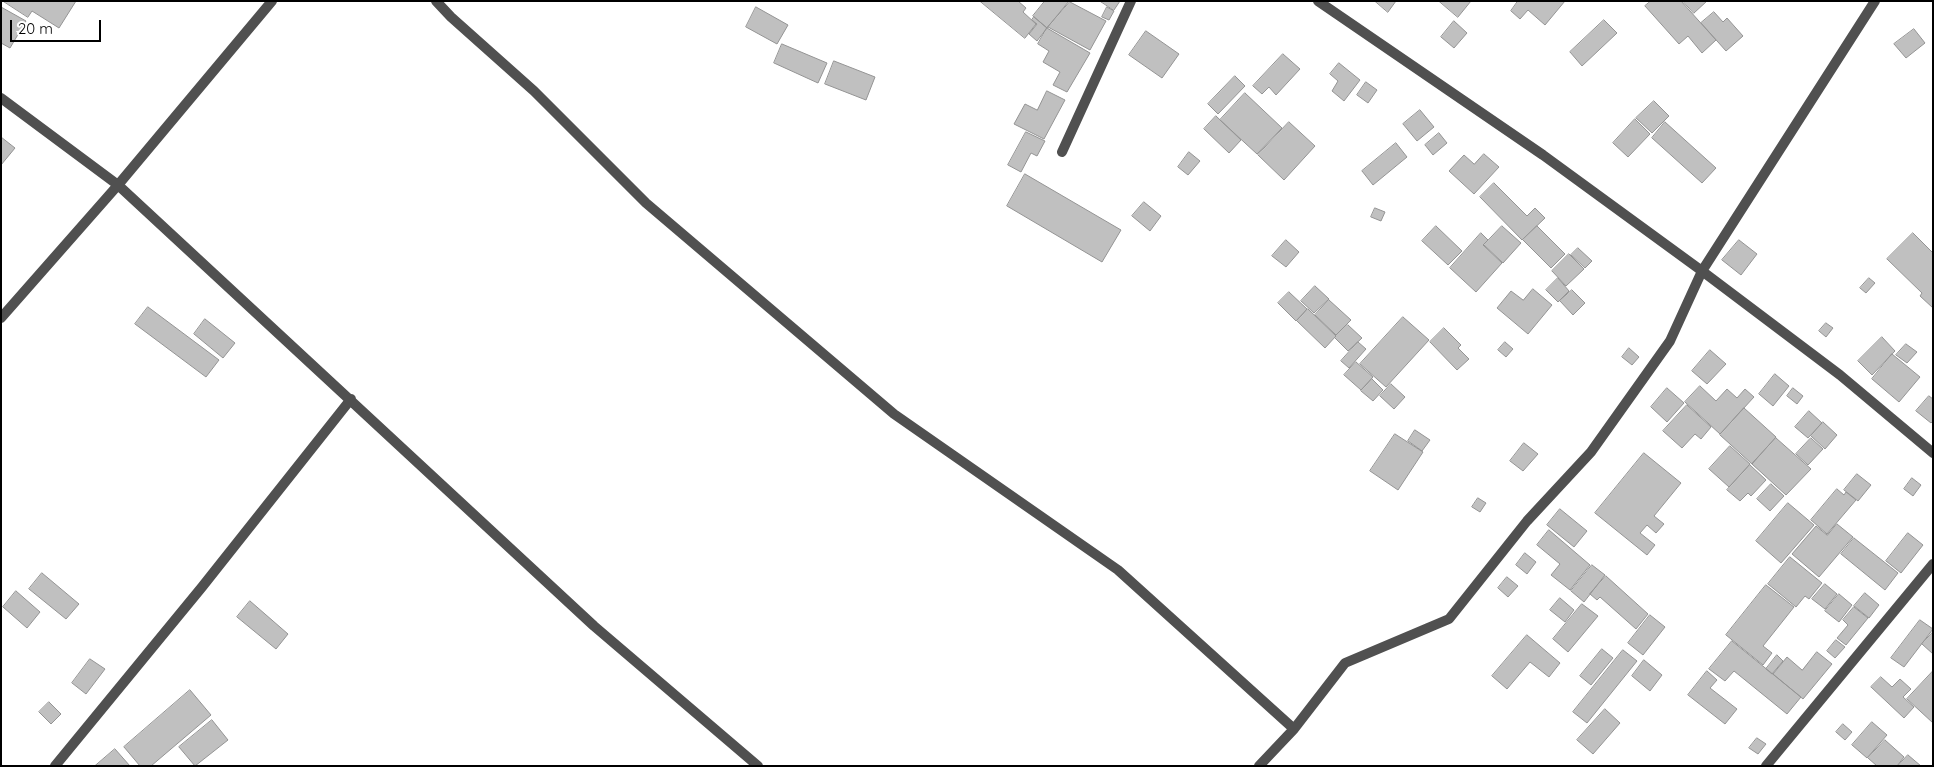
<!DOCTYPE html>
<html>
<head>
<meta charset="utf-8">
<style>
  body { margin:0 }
  #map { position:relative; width:1934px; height:767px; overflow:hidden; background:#fff; font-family:Quicksand,sans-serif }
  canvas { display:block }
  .frame { position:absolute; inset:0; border:2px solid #000; pointer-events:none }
  .scale { position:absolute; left:10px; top:20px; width:91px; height:22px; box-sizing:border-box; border:2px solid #000; border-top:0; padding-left:6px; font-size:15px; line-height:18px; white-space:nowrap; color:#000; -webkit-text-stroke:4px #fff; paint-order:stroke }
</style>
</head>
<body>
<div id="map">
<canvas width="1934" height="767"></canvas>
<div class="frame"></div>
<div class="scale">20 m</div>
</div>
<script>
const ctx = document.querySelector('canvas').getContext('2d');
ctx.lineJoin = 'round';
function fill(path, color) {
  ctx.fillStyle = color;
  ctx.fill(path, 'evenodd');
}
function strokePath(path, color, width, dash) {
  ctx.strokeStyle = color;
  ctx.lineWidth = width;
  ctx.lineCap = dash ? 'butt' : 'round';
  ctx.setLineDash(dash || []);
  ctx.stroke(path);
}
const building = new Path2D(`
  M3,1H76L59,28L32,11L28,17Z
  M980,1H1018L1026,8L1023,12L1036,24L1025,38Z
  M1045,1H1069L1047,28L1033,16Z
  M1100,1H1120L1114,10Z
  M1375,1H1396L1388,12Z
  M1439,1H1471L1458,17Z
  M1518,1H1565L1545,25L1528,10L1520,19L1511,11Z
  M1651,1H1681L1716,40L1702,53L1688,36L1679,44L1645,6Z
  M1683,1H1707L1694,13Z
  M1070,2L1106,21L1090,50L1048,27Z
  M1,7L26,21L10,48L1,43Z
  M756,7L788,25L777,44L746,27Z
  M1107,7L1114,11L1109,20L1102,17Z
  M1714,12L1723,22L1727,18L1743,36L1726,51L1701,23Z
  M1034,17L1047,28L1037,41L1029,34L1037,24L1032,20Z
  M1604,20L1617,33L1582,66L1570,52Z
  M1454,21L1467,33L1454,48L1441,37Z
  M1047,28L1090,53L1067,92L1053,85L1060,72L1043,62L1049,51L1038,44Z
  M1914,29L1925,43L1906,58L1894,44Z
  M1146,31L1179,54L1162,78L1129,55Z
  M782,44L827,63L818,83L774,63Z
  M1283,54L1300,69L1276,95L1269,87L1262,94L1253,86Z
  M834,61L875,77L866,100L825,84Z
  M1339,63L1360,80L1344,101L1332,91L1338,81L1330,74Z
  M1235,76L1245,86L1218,114L1208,104Z
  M1366,82L1377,90L1368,103L1357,95Z
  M1047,91L1065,100L1044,139L1014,124L1025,104L1037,110Z
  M1245,93L1282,128L1257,154L1220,120Z
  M1654,101L1669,116L1652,133L1636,118Z
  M1420,110L1434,127L1417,141L1403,124Z
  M1216,116L1241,140L1229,153L1204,129Z
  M1635,119L1650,134L1628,157L1613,143Z
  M1289,122L1315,146L1284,180L1258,155Z
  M1665,122L1716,168L1702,183L1652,138Z
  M1026,132L1045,141L1037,156L1031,153L1021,172L1008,165Z
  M1439,133L1447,143L1433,155L1425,145Z
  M1,137L15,148L1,165Z
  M1396,143L1407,157L1373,185L1362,171Z
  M1189,152L1200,161L1188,175L1178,167Z
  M1484,154L1499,167L1474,194L1449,171L1464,155L1474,164Z
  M1025,174L1121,230L1102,262L1007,206Z
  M1494,183L1527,216L1535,208L1545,218L1522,240L1480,197Z
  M1144,202L1161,216L1150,231L1132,216Z
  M1375,208L1385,212L1381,221L1371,217Z
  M1436,226L1462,251L1448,265L1422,241Z
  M1502,226L1521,243L1503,263L1484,245Z
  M1537,226L1565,254L1551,268L1523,240Z
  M1481,233L1488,240L1483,245L1502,263L1476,292L1450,268Z
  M1913,233L1933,253V308L1920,296L1922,293L1887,259Z
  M1286,240L1299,252L1286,267L1272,256Z
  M1739,240L1757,254L1741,275L1722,260Z
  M1578,248L1592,261L1585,268L1571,255Z
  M1569,254L1584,269L1566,286L1552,271Z
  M1558,278L1569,291L1558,302L1546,290Z
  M1869,278L1875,283L1866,293L1860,288Z
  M1315,286L1329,299L1314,313L1301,301Z
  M1533,289L1552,305L1528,334L1497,308L1511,291L1523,300Z
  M1572,290L1585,303L1573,315L1560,301Z
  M1289,292L1307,309L1296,321L1278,303Z
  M1329,300L1351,320L1336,335L1315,315Z
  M148,307L219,360L206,377L135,324Z
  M1308,309L1336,336L1325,348L1297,321Z
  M1403,317L1429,340L1386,387L1360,364Z
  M205,319L235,343L223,358L194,334Z
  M1826,323L1833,328L1826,337L1819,331Z
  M1348,325L1362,338L1348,351L1335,338Z
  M1444,328L1461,345L1458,348L1469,359L1457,370L1430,342Z
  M1882,337L1895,351L1872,375L1858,361Z
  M1358,342L1366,349L1349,368L1341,361Z
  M1505,342L1513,349L1506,357L1498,350Z
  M1906,344L1917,352L1907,363L1896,355Z
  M1629,348L1639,357L1632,365L1622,357Z
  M1710,350L1726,364L1707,384L1692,371Z
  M1892,354L1920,377L1899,402L1872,379Z
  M1356,362L1373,377L1361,390L1344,375Z
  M1775,374L1789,386L1773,406L1759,394Z
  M1372,379L1383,390L1373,401L1361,391Z
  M1391,384L1405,397L1394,409L1380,396Z
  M1700,386L1716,401L1727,389L1737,398L1745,389L1754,397L1720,434L1685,402Z
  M1667,388L1684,403L1667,422L1651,407Z
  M1793,388L1803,396L1797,404L1787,396Z
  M1929,396L1933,399V421L1931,423L1916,411Z
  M1687,405L1711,427L1701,439L1695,434L1682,448L1663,431Z
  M1744,408L1776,437L1752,464L1720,435Z
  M1809,411L1822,423L1808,438L1795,427Z
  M1823,422L1837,435L1825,449L1811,436Z
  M1415,430L1430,440L1422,451L1408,441Z
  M1395,434L1423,452L1398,490L1370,471Z
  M1776,438L1811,469L1786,495L1752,464Z
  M1811,438L1823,449L1808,465L1796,454Z
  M1524,443L1538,454L1523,471L1510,461Z
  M1730,446L1750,464L1729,487L1709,469Z
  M1644,453L1681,483L1654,516L1664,524L1656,533L1647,525L1640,533L1655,545L1647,555L1595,513Z
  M1750,465L1766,480L1751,496L1748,493L1740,501L1727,490Z
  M1857,474L1871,485L1858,501L1844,490Z
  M1912,478L1921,485L1913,496L1904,489Z
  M1771,484L1784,496L1770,511L1757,499Z
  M1837,489L1844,495L1846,492L1856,500L1827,534L1811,520Z
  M1478,498L1486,503L1480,512L1472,507Z
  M1788,503L1814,525L1781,563L1756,541Z
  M1560,509L1587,531L1574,547L1547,525Z
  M1837,524L1853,537L1819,577L1792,554L1816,526L1827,535Z
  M1549,530L1590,565L1570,590L1551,575L1560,564L1537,545Z
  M1908,533L1923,545L1901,573L1886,561Z
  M1854,538L1898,573L1885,590L1841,554Z
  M1525,553L1536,562L1527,574L1516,565Z
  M1790,557L1822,583L1809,599L1805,596L1796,607L1768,584Z
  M1592,565L1605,575L1584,602L1571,591Z
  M42,573L79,604L66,619L29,589Z
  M1606,576L1648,614L1636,629L1600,597L1597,600L1590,594Z
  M1507,577L1518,586L1508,597L1498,588Z
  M1825,584L1837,594L1825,609L1812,599Z
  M1766,585L1794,607L1763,646L1772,653L1763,665L1726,635Z
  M16,591L40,612L27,628L3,607Z
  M1865,593L1879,605L1869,618L1854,606Z
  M1839,594L1852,605L1839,622L1825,611Z
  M1560,598L1574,610L1565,622L1550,610Z
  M250,601L288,634L276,649L237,617Z
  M1582,604L1598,616L1568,652L1553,639Z
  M1854,607L1868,618L1846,645L1837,638L1848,625L1843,620Z
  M1650,615L1665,627L1643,655L1628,643Z
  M1920,620L1933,629L1904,667L1891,658Z
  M1933,632V654L1922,644Z
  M1527,635L1560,663L1549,677L1530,662L1507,689L1492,676Z
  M1836,640L1845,647L1835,658L1827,651Z
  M1732,641L1801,697L1787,714L1734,671L1725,681L1709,669Z
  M1602,649L1613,658L1591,685L1580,676Z
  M1623,650L1637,661L1587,723L1573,712Z
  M1817,652L1832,664L1803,699L1773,674L1787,657L1802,670Z
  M1777,655L1783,661L1772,674L1766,669Z
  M90,659L105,669L86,694L72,683Z
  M1644,660L1662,675L1650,691L1632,676Z
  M1707,671L1717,680L1710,688L1737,709L1725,724L1688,695Z
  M1933,671V723L1907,699Z
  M1881,677L1892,687L1900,679L1911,689L1903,697L1914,707L1904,718L1871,687Z
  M190,690L211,715L151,766H140L124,747Z
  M49,702L61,714L51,724L39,712Z
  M1605,709L1620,723L1593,754L1577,740Z
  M212,720L228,740L195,766L179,747Z
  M1872,722L1887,735L1867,758L1852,745Z
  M1843,724L1852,732L1845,740L1836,732Z
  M1757,738L1766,744L1758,754L1749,748Z
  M1885,740L1904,757L1897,766H1877L1868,758Z
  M115,749L130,766H95Z
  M1908,755L1921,766H1898Z`);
const minor = new Path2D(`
  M436,1L451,17L534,91L646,203L894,414L1118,570L1294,729
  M1318,1L1543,155L1702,271L1840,375L1933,453
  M1,98L118,185L594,626L758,766
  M1062,152L1131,1
  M1,318L118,185L272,1
  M55,766L202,587L351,399
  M1259,766L1294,729L1345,663L1449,619L1527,521L1591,452L1670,341L1702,271L1875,1
  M1766,766L1933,564`);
fill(building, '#c0c0c0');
strokePath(building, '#949494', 1);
strokePath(minor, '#505050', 10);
</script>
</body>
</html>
